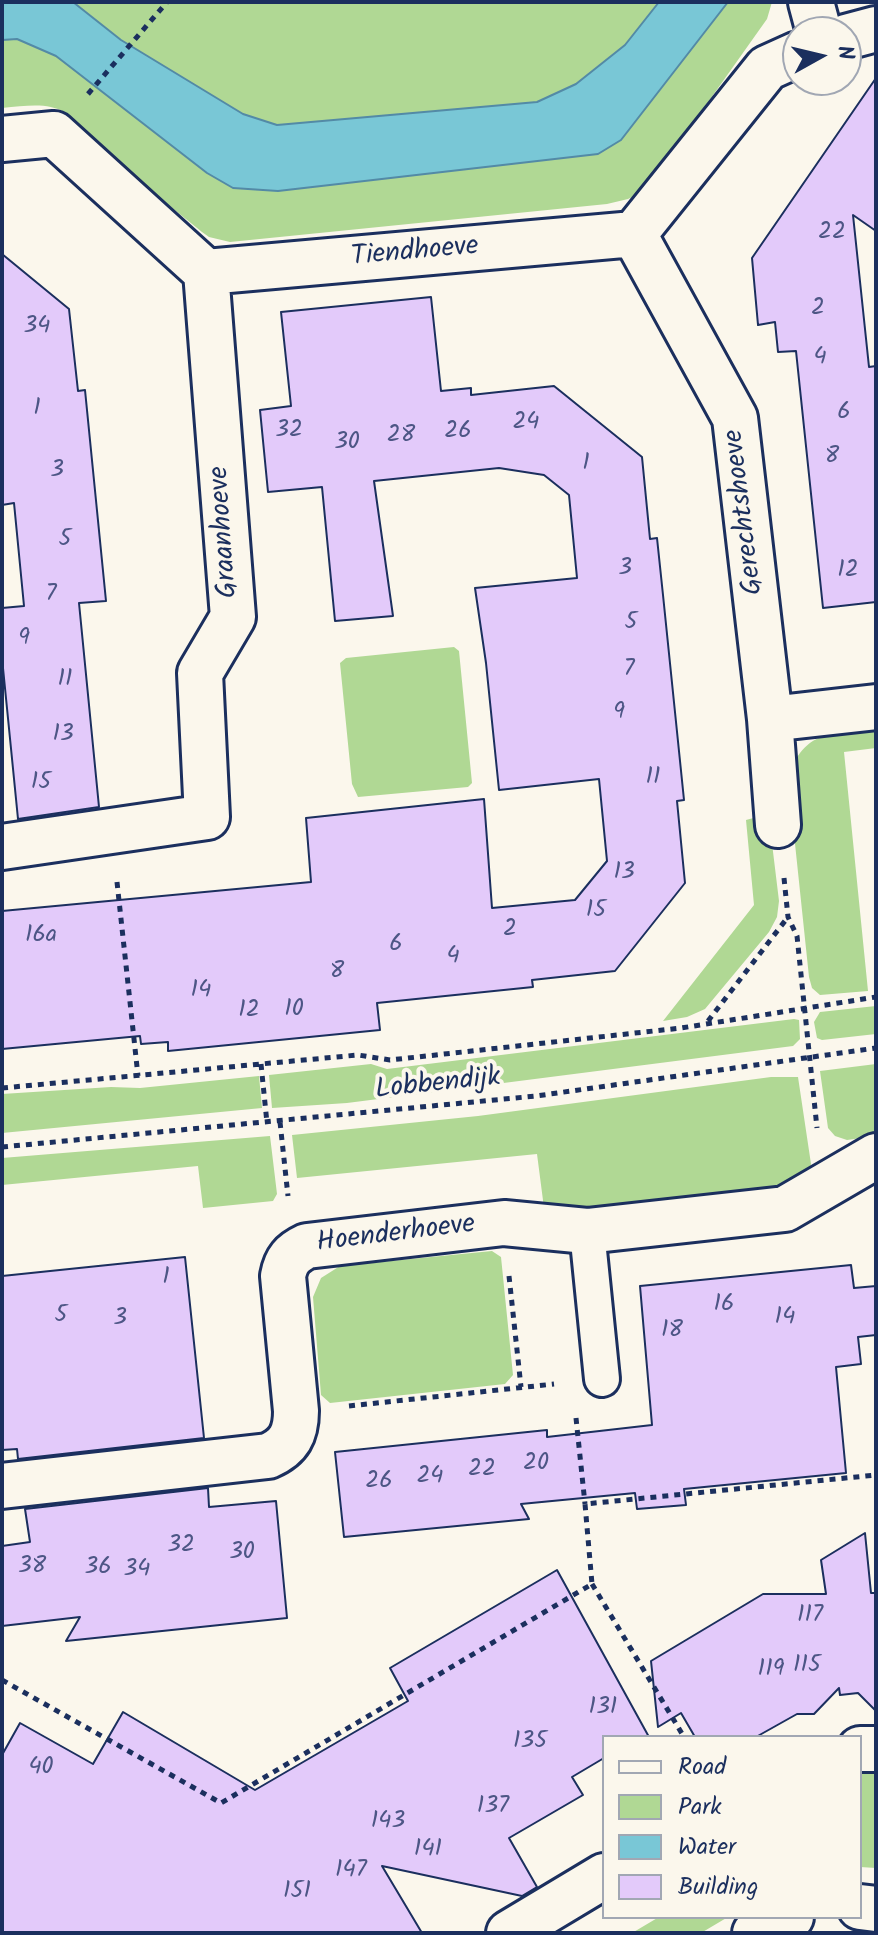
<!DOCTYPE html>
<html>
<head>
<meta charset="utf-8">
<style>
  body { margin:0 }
  #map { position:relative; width:878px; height:1935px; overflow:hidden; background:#fbf7ec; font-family:Kalam,sans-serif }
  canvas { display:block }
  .frame { position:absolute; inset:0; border:4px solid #1b2f5e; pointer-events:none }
  .legend { position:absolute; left:602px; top:1735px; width:260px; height:184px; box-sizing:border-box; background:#fbf7ec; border:2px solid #a1a7b3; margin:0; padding:10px 14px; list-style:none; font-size:24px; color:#1b2f5e }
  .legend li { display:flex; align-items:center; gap:16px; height:40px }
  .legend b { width:40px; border:2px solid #a1a7b3 }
  .north { position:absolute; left:782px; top:16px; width:80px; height:80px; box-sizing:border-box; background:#fbf7ec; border:2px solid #a1a7b3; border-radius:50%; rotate:82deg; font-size:22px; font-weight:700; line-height:32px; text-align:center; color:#1b2f5e }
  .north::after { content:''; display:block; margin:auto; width:28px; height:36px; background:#1b2f5e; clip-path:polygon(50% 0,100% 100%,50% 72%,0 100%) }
</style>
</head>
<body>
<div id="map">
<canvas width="878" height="1935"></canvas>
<div class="frame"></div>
<ul class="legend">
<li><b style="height:10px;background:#fbf7ec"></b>Road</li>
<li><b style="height:22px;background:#b0d894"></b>Park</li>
<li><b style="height:22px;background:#79c7d6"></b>Water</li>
<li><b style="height:22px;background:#e3cafa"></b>Building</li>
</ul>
<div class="north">N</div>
</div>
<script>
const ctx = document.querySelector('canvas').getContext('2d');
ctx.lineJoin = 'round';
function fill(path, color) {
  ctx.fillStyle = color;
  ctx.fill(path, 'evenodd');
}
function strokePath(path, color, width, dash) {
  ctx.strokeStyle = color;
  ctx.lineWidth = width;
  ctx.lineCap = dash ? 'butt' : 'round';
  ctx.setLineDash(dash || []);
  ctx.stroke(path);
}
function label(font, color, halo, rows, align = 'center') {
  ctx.font = font + ' Kalam,sans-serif';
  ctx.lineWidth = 8;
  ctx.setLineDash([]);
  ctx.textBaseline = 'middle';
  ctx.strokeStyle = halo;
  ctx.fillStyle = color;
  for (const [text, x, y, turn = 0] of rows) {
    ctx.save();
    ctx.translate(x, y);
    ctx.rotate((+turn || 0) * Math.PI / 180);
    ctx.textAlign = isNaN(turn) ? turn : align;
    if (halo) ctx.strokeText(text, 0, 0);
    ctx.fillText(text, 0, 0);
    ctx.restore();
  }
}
const green = new Path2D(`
  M2,2H772L767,19L645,191L628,199L607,204L230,242L209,237L202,232L89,141C67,100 44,104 2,108Z
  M454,647L459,651L472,783L468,787L358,797L352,784L340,663L346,658Z
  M876,730V748L844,752L868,991L820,995L812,988L809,977L788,777C805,729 831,734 876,730Z
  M761,816L770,827L779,901L777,917L769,932L705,1009L687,1017L663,1021L754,905L746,820Z
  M876,1006V1034L822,1040L817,1038L814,1022L820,1012Z
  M794,1019L799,1020L800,1039L793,1046L347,1103L272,1108L269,1075L371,1064L387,1069Z
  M876,1064V1136L847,1140L835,1136L828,1128L820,1071Z
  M259,1076L262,1108L2,1133V1094L111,1087L140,1088Z
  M771,1077H798L811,1164L806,1179L796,1189L586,1213L544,1208L537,1154L297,1178L292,1135L478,1116Z
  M270,1136L277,1194L273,1201L203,1208L198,1166L2,1185V1158Z
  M492,1251L501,1257L513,1375L505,1384L330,1403L321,1395L313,1297L321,1278L340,1266Z
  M860,1770H876V1868L860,1867Z
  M659,1917H728L701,1933H632Z`);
const water = new Path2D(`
  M2,2H73L121,40L243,114L277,125L537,102L576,84L625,45L659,2H728L621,140L598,154L278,191L233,188L207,173L56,56L17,39L2,40Z`);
const building = new Path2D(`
  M876,78V231L853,215L869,367L876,366V602L823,608L796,351L778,352L775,322L758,325L752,258Z
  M2,254L69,309L78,391L85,390L106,601L79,603L99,807L18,819L2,658V608L24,606L14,503L2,505Z
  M431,297L441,391L471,388V395L554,386L642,457L650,539L657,538L663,595L684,800L677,801L685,883L615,971L532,980L533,987L377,1003L380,1030L168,1051V1042L141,1044L140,1036L2,1049V911L311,882L306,818L484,799L492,908L575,900L607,861L599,779L499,790L486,663L475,588L577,578L569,495L544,475L499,468L374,481L393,616L335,621L322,487L268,492L260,410L291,406L281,312Z
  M185,1257L204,1438L18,1459L17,1449L2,1450V1276Z
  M851,1265L854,1288L876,1286V1335L858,1337L861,1364L836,1367L846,1473L684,1489L686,1505L637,1509L635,1493L521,1504L529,1519L344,1537L335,1452L547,1430V1437L652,1425L640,1286Z
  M208,1488L209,1507L276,1501L287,1618L66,1641L80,1617L2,1626V1546L30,1542L25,1509Z
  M865,1533L871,1593H876V1711L858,1693L840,1695L839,1688L814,1714H797L756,1737H695L681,1713L658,1727L651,1661L763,1594H826L821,1560Z
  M557,1570L649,1737H604V1758L572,1777L583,1795L509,1838L537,1887L522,1896L382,1866L422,1933H2V1755L20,1723L93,1764L123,1712L255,1790L408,1701L390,1668Z`);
const path = new Path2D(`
  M88,94L167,2
  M784,878L788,917L797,936L817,1128
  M117,882L138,1076
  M708,1021L788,917
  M261,1064L267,1123
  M2,1088L358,1055L390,1060L681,1028L876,997
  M280,1122L288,1196
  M2,1147L536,1096L876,1048
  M509,1276L521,1387
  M349,1406L554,1384
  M576,1418L585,1504
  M592,1584L684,1737
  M2,1680L221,1803L592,1584L585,1504L876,1475`);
const lane = new Path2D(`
  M587,1231L602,1379`);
const street = new Path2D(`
  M811,2L819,32
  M846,37L876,29
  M2,139L54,134L206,272L634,234L767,68L798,54
  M634,234L735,418L770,719L876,707
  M770,719L778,825
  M2,847L207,817L200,673L233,617L206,272
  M2,1486L268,1456C289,1447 296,1434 296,1411L283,1276C286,1260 292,1253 307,1246L504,1223L587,1231L785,1209L876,1156
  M860,1749H876
  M860,1907L876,1909
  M509,1933L604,1876
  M755,1933L791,1917`);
const numberNames = [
  ["22",832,234],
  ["2",818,310],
  ["34",37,328],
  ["4",820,359],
  ["1",37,410],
  ["6",844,414],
  ["24",526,424],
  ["32",289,432],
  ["26",458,433],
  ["28",401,437],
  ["30",347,444],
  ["8",832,458],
  ["1",586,465],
  ["3",57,472],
  ["5",65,541],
  ["3",625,570],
  ["12",848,572],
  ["7",51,596],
  ["5",631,624],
  ["9",24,640],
  ["7",629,671],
  ["11",65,681],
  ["9",619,714],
  ["13",63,736],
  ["11",653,779],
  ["15",41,784],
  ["13",624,874],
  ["15",596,912],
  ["2",510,931],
  ["16a",41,937],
  ["6",396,946],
  ["4",453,958],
  ["8",337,973],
  ["14",201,992],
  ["10",294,1011],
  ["12",249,1012],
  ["1",166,1279],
  ["16",724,1306],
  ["5",61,1317],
  ["14",785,1319],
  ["3",120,1320],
  ["18",672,1332],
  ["20",536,1465],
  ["22",482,1471],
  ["24",430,1478],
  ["26",379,1483],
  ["32",181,1547],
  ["30",242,1554],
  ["38",32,1568],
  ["36",98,1569],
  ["34",137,1571],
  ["117",810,1617],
  ["115",807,1667],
  ["119",771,1671],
  ["131",603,1709],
  ["135",530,1743],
  ["40",41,1769],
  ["137",493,1808],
  ["143",388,1823],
  ["141",428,1851],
  ["147",351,1872],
  ["151",297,1893]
];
const streetNames = [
  ["Tiendhoeve",415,254,-5],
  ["Gerechtshoeve",746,512,-97],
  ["Graanhoeve",226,532,-94],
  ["Lobbendijk",438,1086,-6],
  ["Hoenderhoeve",396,1236,-7]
];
fill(green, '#b0d894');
fill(water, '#79c7d6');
strokePath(water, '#538aa6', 2);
fill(building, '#e3cafa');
strokePath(building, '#1b2f5e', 2);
strokePath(lane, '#1b2f5e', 40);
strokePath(street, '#1b2f5e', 50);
strokePath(path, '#1b2f5e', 5, [6, 6]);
strokePath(lane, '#fbf7ec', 34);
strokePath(street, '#fbf7ec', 44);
label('24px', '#4d5685', null, numberNames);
label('28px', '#1b2f5e', '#fbf7ec', streetNames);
</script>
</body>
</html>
